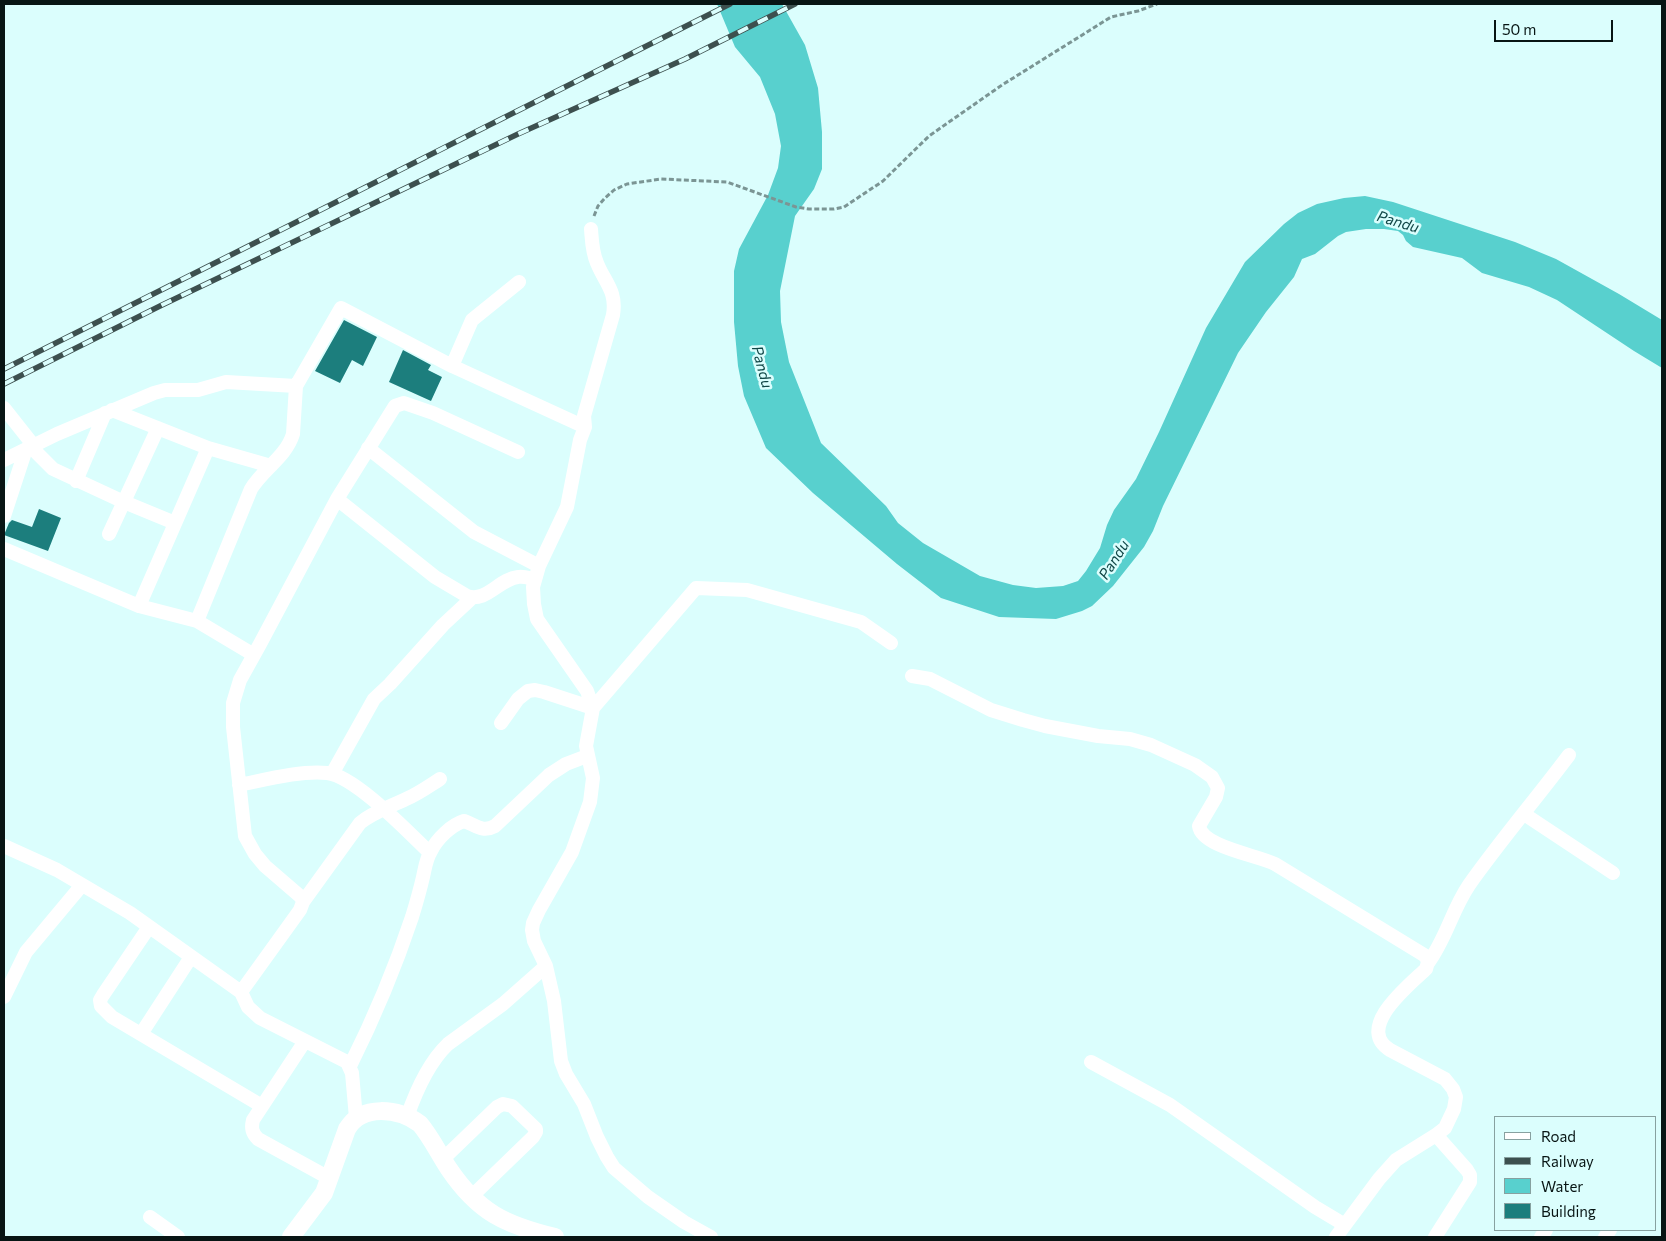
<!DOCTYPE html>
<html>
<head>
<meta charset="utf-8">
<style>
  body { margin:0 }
  #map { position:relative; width:1666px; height:1241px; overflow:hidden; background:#dbfefd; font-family:Commissioner,sans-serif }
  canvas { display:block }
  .frame { position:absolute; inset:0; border:5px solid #081514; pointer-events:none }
  .legend { position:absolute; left:1494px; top:1116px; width:162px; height:115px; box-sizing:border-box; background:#dbfefd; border:1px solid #87a1a0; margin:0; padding:6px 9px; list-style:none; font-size:15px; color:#081514 }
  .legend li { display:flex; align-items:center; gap:10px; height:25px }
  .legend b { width:25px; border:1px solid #87a1a0 }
  .scale { position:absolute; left:1494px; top:20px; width:119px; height:22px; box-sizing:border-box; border:2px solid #081514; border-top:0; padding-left:6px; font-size:15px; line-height:18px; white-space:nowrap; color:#081514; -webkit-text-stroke:4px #dbfefd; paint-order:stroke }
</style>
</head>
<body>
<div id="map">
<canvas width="1666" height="1241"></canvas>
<div class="frame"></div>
<ul class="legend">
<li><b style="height:6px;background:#fff"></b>Road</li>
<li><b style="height:6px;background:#3d504f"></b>Railway</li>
<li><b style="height:14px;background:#58d0ce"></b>Water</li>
<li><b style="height:14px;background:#1c7e7d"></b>Building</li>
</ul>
<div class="scale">50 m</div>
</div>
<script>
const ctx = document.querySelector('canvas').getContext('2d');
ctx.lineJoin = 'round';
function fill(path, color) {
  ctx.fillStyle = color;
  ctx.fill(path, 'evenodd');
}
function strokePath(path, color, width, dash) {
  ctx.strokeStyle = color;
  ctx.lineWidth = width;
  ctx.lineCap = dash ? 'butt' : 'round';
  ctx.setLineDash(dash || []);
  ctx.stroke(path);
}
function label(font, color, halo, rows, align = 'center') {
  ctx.font = font + ' Commissioner,sans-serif';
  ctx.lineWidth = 5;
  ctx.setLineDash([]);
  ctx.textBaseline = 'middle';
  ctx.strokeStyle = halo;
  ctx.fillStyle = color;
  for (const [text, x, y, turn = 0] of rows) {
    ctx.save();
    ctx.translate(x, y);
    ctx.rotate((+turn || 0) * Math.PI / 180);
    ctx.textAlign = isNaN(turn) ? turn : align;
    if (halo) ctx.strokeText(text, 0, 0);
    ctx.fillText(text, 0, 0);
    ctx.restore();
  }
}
const water = new Path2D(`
  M717,4H782L805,45L818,88L822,132V169L814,189L795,216L780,291L781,322L789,362L821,443L886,506L898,523L923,543L980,576L1013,585L1036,588L1063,586L1078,581L1086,571L1100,548L1107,525L1114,510L1136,479L1159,432L1206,328L1245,262L1284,224L1298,213L1317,204L1344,198L1365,196L1393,202L1515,242L1556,259L1619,294L1662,320V368L1634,351L1557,300L1529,287L1482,273L1462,258L1413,247L1406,241L1403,235L1398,231L1384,229H1366L1346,232L1338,236L1315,254L1302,259L1294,277L1266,312L1238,353L1163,506L1153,531L1144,547L1113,586L1092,606L1082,611L1056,619L999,617L941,598L897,564L813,493L766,448L744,396L738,366L734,322V271L739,249L768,195L778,168L781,146L775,114L760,77L735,47Z`);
const building = new Path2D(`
  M344,320L377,337L363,366L352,360L340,383L315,371Z
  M403,350L431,365L428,370L442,377L431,401L389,382Z
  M39,509L61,518L48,551L4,535L9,523L12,520L32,527Z`);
const path = new Path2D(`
  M594,216L598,206L605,198L614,190L627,184L661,179L727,182L796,207L809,209H834L844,207L883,181L929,136L1002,85L1111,17L1138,11L1157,4`);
const minor = new Path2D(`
  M591,229C592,241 592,252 597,263C605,283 617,291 613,315L584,416L585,427L580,440L567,507L539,566L533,587L534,604L537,619L587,691L593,708L586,746L593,778L590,802L572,852L539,910L533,923L532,930L534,941L546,966L554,1001L561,1061L566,1074L584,1104L597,1137L607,1157L614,1168L648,1197L684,1222L711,1237
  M452,366L472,320L519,282
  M4,408L34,446L37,453L53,469L124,502L175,523
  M112,410L208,448L271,466
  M368,448L474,532L539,566
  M4,460L57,434L154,393L165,390H198L226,382L296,386
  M76,481L105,413
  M337,499L435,577L467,596C486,603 499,579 518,577C523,576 529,578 534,579
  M4,516L26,449
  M109,534L158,428
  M4,549L139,606L197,621L254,655
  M139,606L208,448
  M197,621L251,489C263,469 286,457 293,434L296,386L341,308L452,366L585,427
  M912,676L930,679L991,710L1023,720L1045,726L1098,736L1130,739L1151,745L1195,765L1212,777L1218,788L1216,797L1199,826C1202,847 1257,855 1275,864L1424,955C1429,960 1428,963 1426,969C1408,986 1355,1028 1390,1050L1445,1079L1453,1089L1456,1097L1454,1109L1445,1128L1436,1135L1396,1160L1379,1179L1336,1237
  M501,723L518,699L528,691L535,690L544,692L593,708L696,588L747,590L861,622L891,643
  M332,774L374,699L390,684L443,625L472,598
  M239,785C264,780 302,770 327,773C355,776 408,832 430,853
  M1524,814L1613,873
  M4,846L57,870L130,913L241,992L248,1007L260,1018L347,1062L352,1073L356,1118
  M303,902L360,823C373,812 390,807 406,799C418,794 429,786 440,779
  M149,927L103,995L100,1000L101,1006L112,1017L262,1106
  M1428,963C1446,939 1452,910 1469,885C1500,841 1536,799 1569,755
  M241,992L300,910L303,902L301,897L265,866L255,854L245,836L233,727V703L240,680L260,644L337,499L395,406L404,403L433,413L518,452
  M4,997L26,952L82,885
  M141,1034L191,957
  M305,1041L253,1120C251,1128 252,1133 258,1139L329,1178
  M1091,1062L1170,1105L1315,1207L1345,1225
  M350,1066C374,1018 395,968 412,917C416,904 420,890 423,877C425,868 426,859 431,851C437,839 451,825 464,821C476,825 482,833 495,826L549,775L566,764L587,756
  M407,1117C416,1091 428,1063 448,1044L503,1004L546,966
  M443,1159L497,1107L503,1104L512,1106L536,1129V1132L533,1137L471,1197
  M150,1217L178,1237
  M1435,1237L1470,1182V1175L1467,1170L1436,1135
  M1541,1237L1546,1230
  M1605,1237L1610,1230`);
const tertiary = new Path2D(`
  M291,1237L324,1193L347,1129C362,1104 398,1108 420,1124C431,1137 439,1154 449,1169C478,1212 505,1225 555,1237`);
const rail = new Path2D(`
  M4,369L730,4
  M4,384L160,306L518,134L685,59L795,4`);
const waterNames = [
  ["Pandu",1398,222,17],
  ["Pandu",762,367,75],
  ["Pandu",1114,560,-58]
];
fill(water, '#58d0ce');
fill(building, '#1c7e7d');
strokePath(path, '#7b9594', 3, [5, 2.5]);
strokePath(minor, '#fff', 14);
strokePath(tertiary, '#fff', 18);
strokePath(rail, '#3d504f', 5.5);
strokePath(rail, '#dbfefd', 4, [11]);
label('italic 15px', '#104646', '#dbfefd', waterNames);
</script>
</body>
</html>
